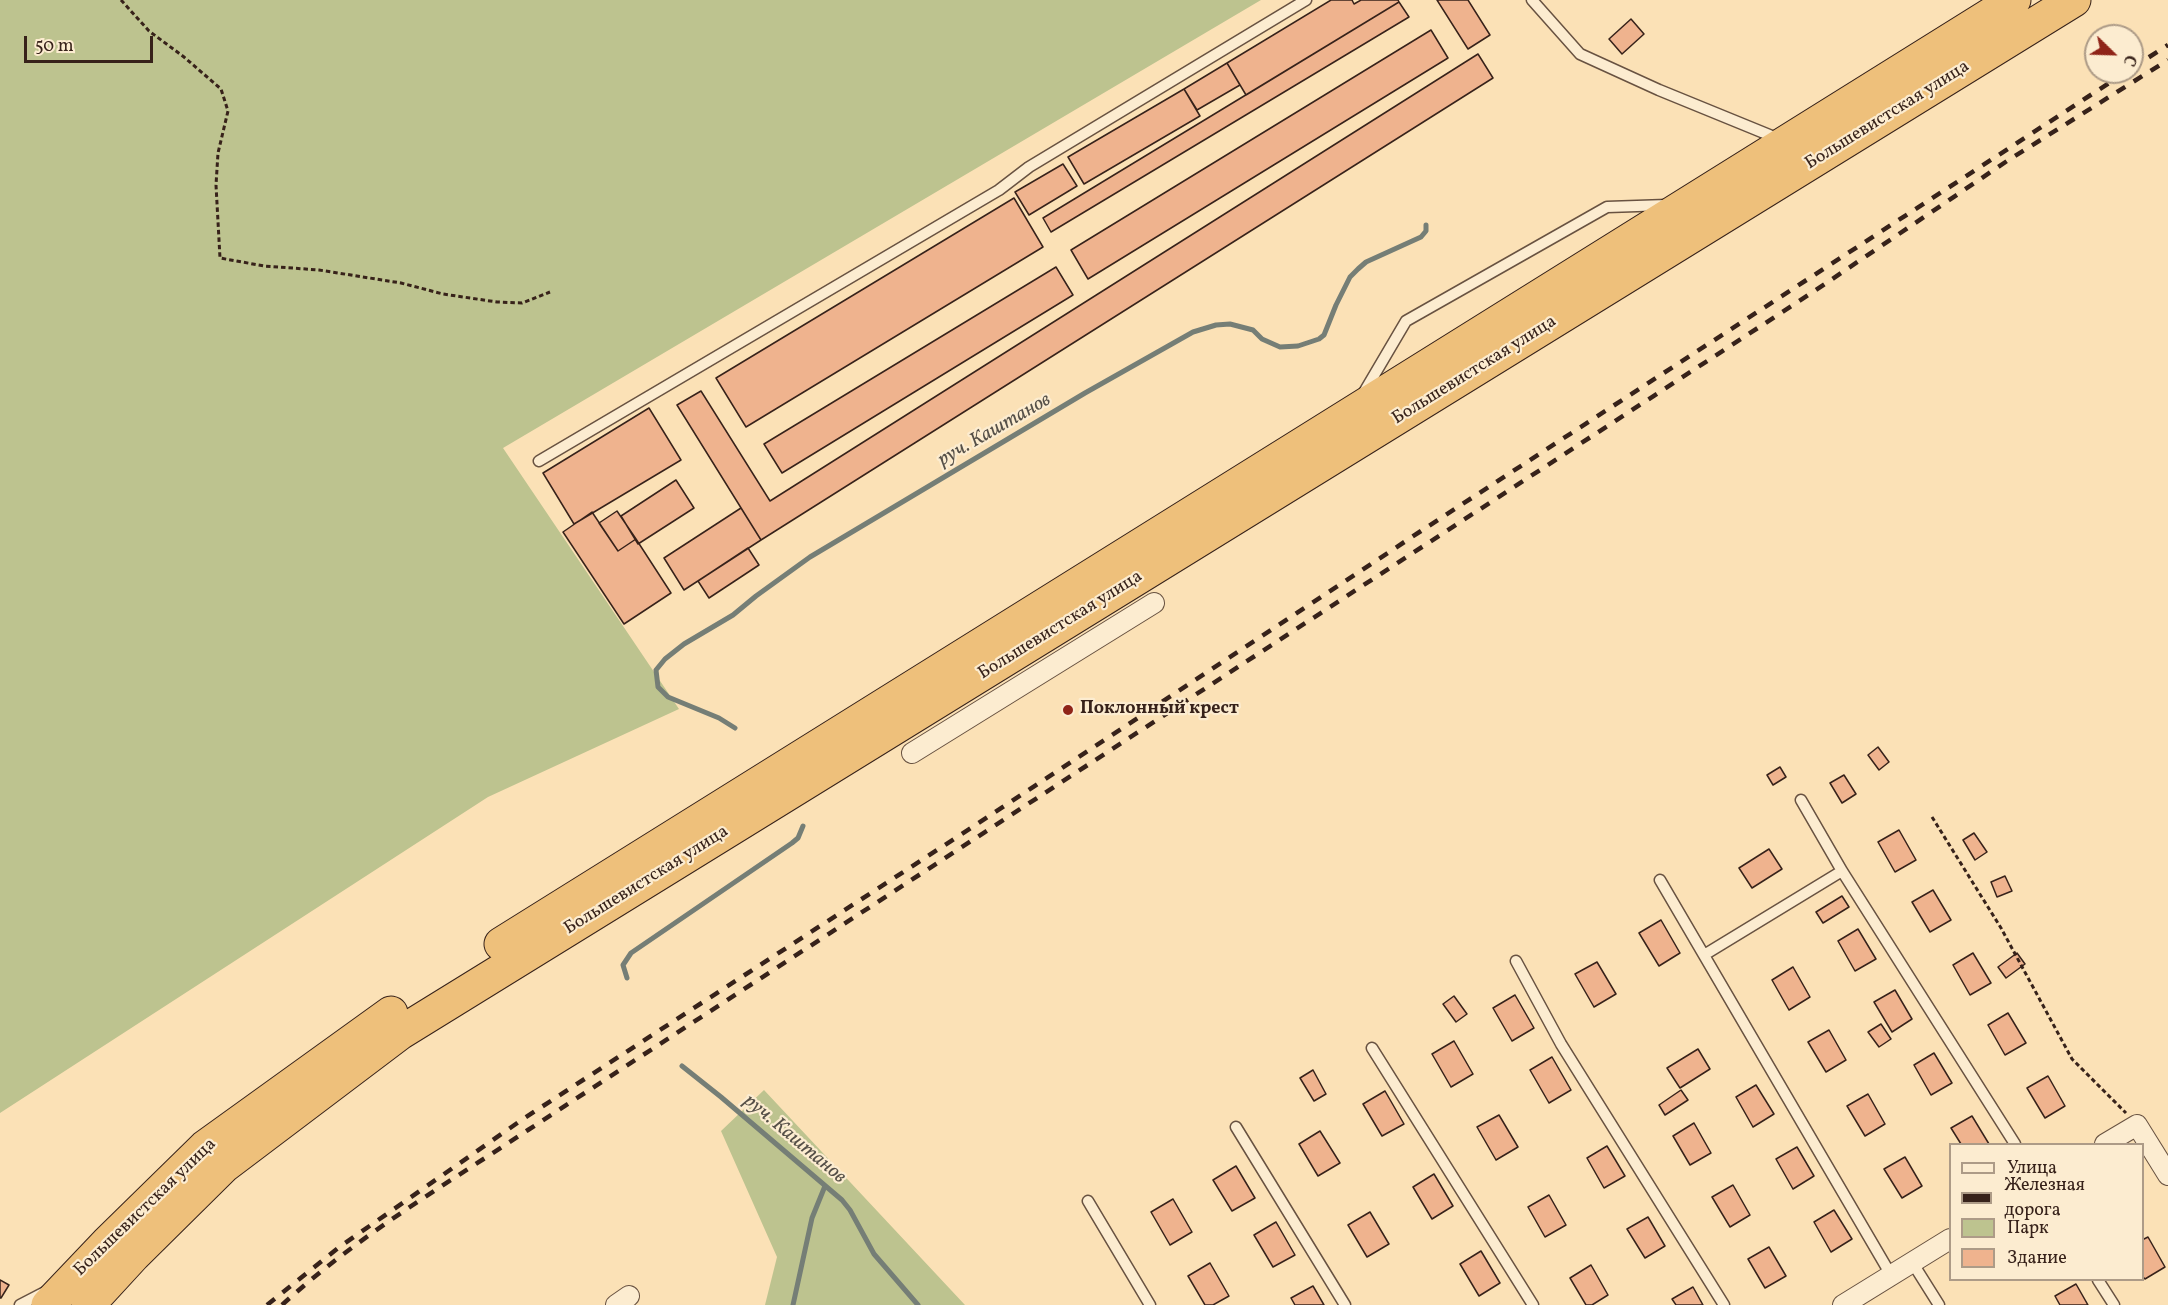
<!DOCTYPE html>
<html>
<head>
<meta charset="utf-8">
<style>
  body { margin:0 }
  #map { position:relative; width:2168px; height:1305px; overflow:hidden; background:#fbe1b6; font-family:Vollkorn,serif }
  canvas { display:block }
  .legend { position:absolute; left:1949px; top:1143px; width:195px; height:138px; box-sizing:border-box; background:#fcecd0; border:2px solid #ad9b87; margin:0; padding:8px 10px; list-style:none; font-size:18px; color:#37221a }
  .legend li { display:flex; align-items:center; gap:12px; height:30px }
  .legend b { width:30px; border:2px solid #ad9b87 }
  .north { position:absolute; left:2084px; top:24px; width:60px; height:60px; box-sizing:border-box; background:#fcecd0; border:2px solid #ad9b87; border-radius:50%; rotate:113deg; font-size:16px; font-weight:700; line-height:24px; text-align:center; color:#37221a }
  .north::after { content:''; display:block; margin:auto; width:21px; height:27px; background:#8f2418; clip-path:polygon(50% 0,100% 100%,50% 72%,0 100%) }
  .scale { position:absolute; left:24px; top:36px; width:129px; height:27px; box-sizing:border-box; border:3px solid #37221a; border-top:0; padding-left:8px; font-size:18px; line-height:21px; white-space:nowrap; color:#37221a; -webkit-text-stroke:4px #fcecd0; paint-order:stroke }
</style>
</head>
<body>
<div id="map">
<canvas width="2168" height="1305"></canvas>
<ul class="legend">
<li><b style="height:8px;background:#fcecd0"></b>Улица</li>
<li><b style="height:8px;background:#37221a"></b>Железная дорога</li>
<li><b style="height:16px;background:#bdc38f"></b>Парк</li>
<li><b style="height:16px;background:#efb38e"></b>Здание</li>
</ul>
<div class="north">С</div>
<div class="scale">50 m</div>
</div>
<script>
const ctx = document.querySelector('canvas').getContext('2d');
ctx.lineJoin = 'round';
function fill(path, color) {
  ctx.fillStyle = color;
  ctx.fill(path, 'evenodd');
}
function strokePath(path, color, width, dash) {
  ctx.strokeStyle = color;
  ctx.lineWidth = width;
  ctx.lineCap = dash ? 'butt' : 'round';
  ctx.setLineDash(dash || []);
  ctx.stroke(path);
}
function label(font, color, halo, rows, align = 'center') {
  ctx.font = font + ' Vollkorn,serif';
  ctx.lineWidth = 4.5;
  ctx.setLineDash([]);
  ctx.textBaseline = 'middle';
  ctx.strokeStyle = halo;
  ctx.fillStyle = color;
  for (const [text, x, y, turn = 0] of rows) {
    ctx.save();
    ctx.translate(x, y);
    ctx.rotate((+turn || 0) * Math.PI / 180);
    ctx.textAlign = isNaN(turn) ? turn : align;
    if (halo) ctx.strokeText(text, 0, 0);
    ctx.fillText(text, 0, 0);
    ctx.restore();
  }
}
const green = new Path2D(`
  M0,0H1261L503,448L679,709L488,797L0,1113Z
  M764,1090L965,1305H765L777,1257L721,1131Z`);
const stream = new Path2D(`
  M735,728L719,718L668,697L658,687L656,670L665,659L684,644L733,615L756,596L810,557L1085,393L1193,332L1216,325L1230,324L1253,330L1262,339L1280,347L1298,346L1319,339L1324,335L1336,305L1350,277L1358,269L1366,262L1421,237L1426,231V225
  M627,978L623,965L631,953L792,843L798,838L803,826
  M682,1066L721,1097L842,1200L850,1210L874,1254L918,1305
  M793,1305L812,1218L825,1186`);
const building = new Path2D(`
  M1331,0H1352L1354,4L1361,0H1398L1399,2L1246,95L1227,63Z
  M1437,0H1468L1490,35L1468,49Z
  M1399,2L1409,17L1051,232L1043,218Z
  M1631,19L1644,34L1622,54L1609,39Z
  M1431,30L1448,58L1088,279L1071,250Z
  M1478,54L1493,78L761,540L677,405L701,391L770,501Z
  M1227,63L1240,85L1197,110L1184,89Z
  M1184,89L1200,116L1084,184L1068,157Z
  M1063,164L1077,186L1029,215L1015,192Z
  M1014,198L1043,247L746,427L716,378Z
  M1056,267L1073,295L782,473L764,444Z
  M649,408L681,460L574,524L543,473Z
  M676,480L694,508L638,544L621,516Z
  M741,508L761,540L684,590L664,558Z
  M617,511L636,539L618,551L599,523Z
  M592,512L618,551L636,539L671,593L624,624L563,532Z
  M748,548L759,565L709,598L698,581Z
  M1878,747L1889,762L1879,770L1868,755Z
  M1780,767L1786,777L1773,785L1767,775Z
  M1844,775L1856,794L1842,803L1830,783Z
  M1899,830L1916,860L1895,872L1878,842Z
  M1974,833L1987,852L1975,860L1963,840Z
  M1769,849L1782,869L1752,888L1739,868Z
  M2005,876L2012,891L1997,897L1991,882Z
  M1933,890L1951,920L1930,932L1912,902Z
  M1842,896L1849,907L1823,923L1816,912Z
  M1661,920L1680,953L1659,966L1639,933Z
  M1858,929L1876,959L1855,971L1838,941Z
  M1973,953L1991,983L1970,995L1953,965Z
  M2017,953L2025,964L2006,978L1998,967Z
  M1597,962L1616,994L1594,1007L1575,974Z
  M1793,967L1810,997L1789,1010L1772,980Z
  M1895,990L1912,1019L1892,1032L1874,1002Z
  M1515,995L1534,1028L1512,1041L1493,1008Z
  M1454,996L1467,1014L1456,1022L1443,1004Z
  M2008,1013L2026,1043L2005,1055L1988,1025Z
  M1881,1024L1891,1039L1879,1047L1868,1032Z
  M1829,1030L1846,1060L1826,1072L1808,1042Z
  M1454,1041L1473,1074L1451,1087L1432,1054Z
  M1698,1049L1710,1069L1680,1088L1667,1068Z
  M1934,1053L1952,1083L1931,1095L1914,1065Z
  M1552,1057L1571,1090L1549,1103L1530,1070Z
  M1313,1070L1326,1094L1314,1101L1300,1078Z
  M2048,1076L2065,1106L2045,1118L2027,1088Z
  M1756,1085L1774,1114L1753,1127L1736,1097Z
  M1681,1090L1688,1100L1665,1115L1659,1105Z
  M1385,1091L1404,1124L1382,1136L1363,1104Z
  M1868,1094L1885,1124L1865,1136L1847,1106Z
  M1499,1115L1518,1147L1496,1160L1477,1127Z
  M1972,1116L1989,1144H1961L1951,1128Z
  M1694,1123L1711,1153L1690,1165L1673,1136Z
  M1320,1131L1340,1163L1318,1176L1299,1144Z
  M1607,1146L1625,1176L1604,1188L1587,1158Z
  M1797,1147L1814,1176L1793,1189L1776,1159Z
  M1905,1157L1922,1186L1902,1198L1884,1169Z
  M1236,1166L1255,1198L1232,1211L1213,1180Z
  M1434,1174L1453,1206L1432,1219L1413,1187Z
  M1733,1185L1750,1215L1730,1227L1712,1197Z
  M1549,1195L1566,1225L1545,1237L1528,1207Z
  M1173,1199L1192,1232L1170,1245L1151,1212Z
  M1834,1210L1852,1239L1831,1252L1814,1222Z
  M1370,1212L1389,1244L1367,1257L1348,1225Z
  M1648,1217L1665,1246L1645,1258L1627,1229Z
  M1276,1222L1295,1255L1273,1267L1254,1235Z
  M2148,1237L2165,1267L2145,1279L2142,1276V1240Z
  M1769,1247L1786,1276L1765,1288L1748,1259Z
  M1481,1251L1500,1283L1479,1296L1460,1264Z
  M1210,1263L1229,1296L1213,1305H1205L1188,1276Z
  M1591,1265L1608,1295L1592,1305H1586L1570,1278Z
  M0,1280L9,1285L1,1298H0Z
  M2076,1284L2088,1305H2060L2055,1296Z
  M1313,1286L1324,1305H1295L1291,1298Z
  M1693,1287L1703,1305H1676L1672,1299Z`);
const path = new Path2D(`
  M121,0L149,31L184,57L221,89L228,111L218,153L216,185L220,258L264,266L319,270L401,283L443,294L497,302L522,303L550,292
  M1932,817L2001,928L2072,1059L2126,1113`);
const lane = new Path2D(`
  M1532,0L1580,54L1659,90L1779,139
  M1363,394L1406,321L1607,207L1667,205
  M539,461L999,190L1029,167L1306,0
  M1801,800L1842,871L2015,1144
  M1660,880L1891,1275
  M1704,955L1842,871
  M1516,961L1561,1044L1724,1305
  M1372,1048L1533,1305
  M1236,1127L1345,1305
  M1088,1201L1150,1305
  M1912,1262L1939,1305
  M2098,1280L2114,1305
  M20,1305L47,1291`);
const street = new Path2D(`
  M912,753L1154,603
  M2105,1144L2137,1125L2168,1175
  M616,1305L629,1296
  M1843,1305L1950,1239`);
const highway = new Path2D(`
  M501,944L2014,0
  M48,1305L107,1243L205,1147L391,1013
  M88,1305L134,1255L224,1166L400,1033L2074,0`);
const rail = new Path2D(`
  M2132,68L2168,45
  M267,1305L338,1248L523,1119L971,828L1421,531L2126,72
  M282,1305C356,1237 445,1185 528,1130L1813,292L2007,161L2168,60`);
const markers = [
  [1068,710,6,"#8f2418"]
];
const streetNames = [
  ["Большевистская улица",1888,116,-32],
  ["Большевистская улица",1475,371,-32],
  ["Большевистская улица",1061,626,-32],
  ["Большевистская улица",647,881,-32],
  ["Большевистская улица",146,1208,-44]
];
const poiNames = [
  ["Поклонный крест",1080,710]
];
const waterNames = [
  ["руч. Каштанов",995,431,-30],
  ["руч. Каштанов",794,1140,40]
];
fill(green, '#bdc38f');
strokePath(stream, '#757e76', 5);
fill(building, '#efb38e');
strokePath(building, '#37221a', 1.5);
strokePath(lane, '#685241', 13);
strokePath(street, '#685241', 22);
strokePath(highway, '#37221a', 35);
strokePath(path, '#37221a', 3, [4.5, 3]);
strokePath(lane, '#fcecd0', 10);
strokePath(street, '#fcecd0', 20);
strokePath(highway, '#eec07b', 33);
strokePath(rail, '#37221a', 4.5, [10, 10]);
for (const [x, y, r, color] of markers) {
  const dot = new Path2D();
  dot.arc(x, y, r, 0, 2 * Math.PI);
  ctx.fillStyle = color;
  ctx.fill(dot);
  strokePath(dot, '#fcecd0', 2);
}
label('18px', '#37221a', '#fcecd0', streetNames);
label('bold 18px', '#37221a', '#fcecd0', poiNames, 'left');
label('italic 20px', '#565048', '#fcecd0', waterNames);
</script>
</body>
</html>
